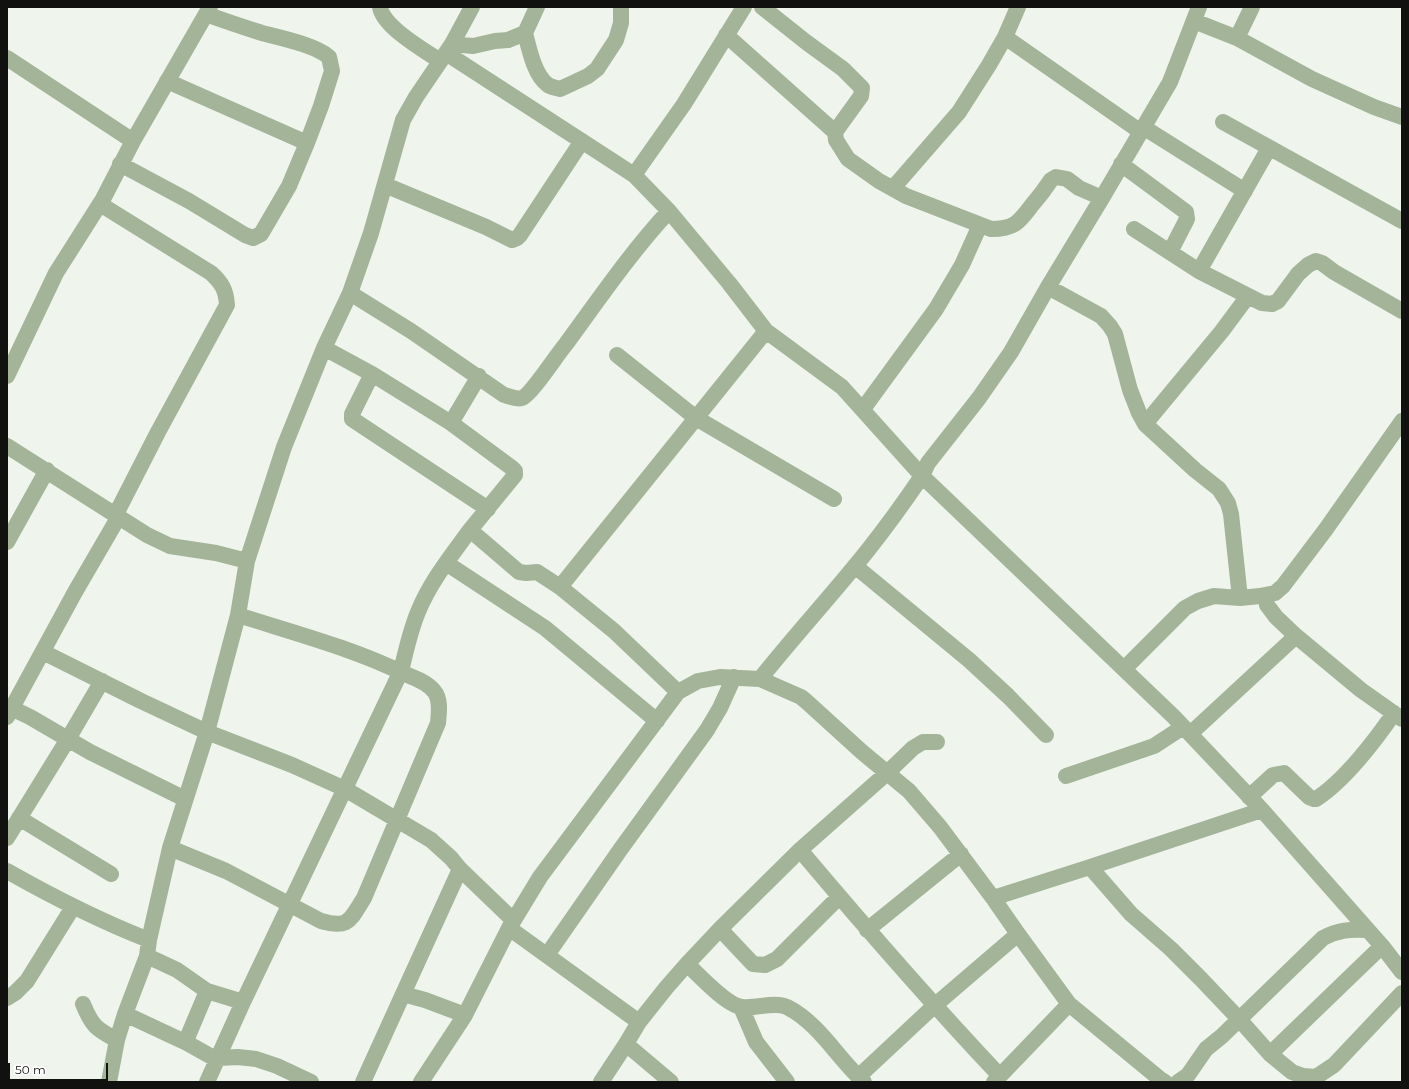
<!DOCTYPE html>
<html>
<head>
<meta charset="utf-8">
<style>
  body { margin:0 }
  #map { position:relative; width:1409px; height:1089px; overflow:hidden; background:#eff4ed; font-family:Montserrat,sans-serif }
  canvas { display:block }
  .frame { position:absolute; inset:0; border:8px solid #111210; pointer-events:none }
  .scale { position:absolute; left:8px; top:1063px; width:100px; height:18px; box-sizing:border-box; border:2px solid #111210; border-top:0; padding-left:5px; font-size:12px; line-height:14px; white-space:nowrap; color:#111210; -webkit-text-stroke:3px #fff; paint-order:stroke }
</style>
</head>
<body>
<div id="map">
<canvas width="1409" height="1089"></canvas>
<div class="frame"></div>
<div class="scale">50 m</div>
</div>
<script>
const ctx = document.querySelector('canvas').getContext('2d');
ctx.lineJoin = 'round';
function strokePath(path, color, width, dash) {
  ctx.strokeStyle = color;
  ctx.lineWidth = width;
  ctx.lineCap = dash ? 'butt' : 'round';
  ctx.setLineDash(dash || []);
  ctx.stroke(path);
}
const street = new Path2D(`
  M380,7C383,27 424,50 440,61
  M762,7L806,42L843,69L862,88L861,96L835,132L836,140L848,159L879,181L906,196L991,229C1015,229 1019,222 1032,205C1039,197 1045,189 1051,180L1056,177L1067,179L1079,188L1102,198
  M206,14C225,21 243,27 262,33C281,38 315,45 329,57L332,71L321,106L307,143
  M1194,21L1237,38L1312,79L1374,107L1402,117
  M525,33L537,7
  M726,35L835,132
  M1005,37L1141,132
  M1237,38L1252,7
  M452,44L473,46L495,41L508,40L525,33C529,48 534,75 548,85C551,87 556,88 560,89L588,76L597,69L616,40L621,23V7
  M446,53L634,175L669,211L729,283L766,331L560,587
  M7,58L133,141
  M1223,122L1402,221
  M1143,127L1245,191
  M120,164L189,201L245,235L253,238L261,234L289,186L307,143L167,81
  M1121,164L1186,212L1187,219L1170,252
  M634,175L684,104L744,7
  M385,185L486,227L512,240L517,238L520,235L582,141
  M893,188L959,112L989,65L1005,37L1018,7
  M100,204L211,273C222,283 226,290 227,305L158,432L115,516
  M1134,229L1199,271L1262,303L1272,304L1278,301L1298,274L1308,265L1316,261L1322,263L1334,272L1402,311
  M1199,271L1269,148
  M1048,287L1101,316L1110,326L1115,334L1130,390L1139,413L1145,424L1195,470L1219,489L1228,503L1231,514L1240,598
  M350,293L411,331L504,395C509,396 516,400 522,398C531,395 558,353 566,344C599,299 631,252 669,211
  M766,331L842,387L922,476L1174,717L1262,810L1382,946L1402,972
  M324,348L372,374L451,423
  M617,355L696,418L834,499
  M372,374L352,414V419L488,509
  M7,376L56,273L103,199L133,141L210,7
  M479,376L451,423L512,468L515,471V475L470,530L519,572L526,573L537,572L560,587L614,631L678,692L698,681L720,677L760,679C795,635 833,594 868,550C887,526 905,501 922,476L928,463L979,398L1011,352L1048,287L1102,198L1170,82L1199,7
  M863,409L936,309L962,265L980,225
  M1145,424L1222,331L1248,296
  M7,446L147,535L170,546L216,553L247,561
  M7,542L47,470
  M446,563L545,628L657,721
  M855,566L969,660L1008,696L1046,735
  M1265,595L1267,605L1276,617L1296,636L1361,690L1402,719
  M43,652L141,701L207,732L292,765L345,789L431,840L451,858L460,869L513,920
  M1124,669L1185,608L1198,601L1214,596L1240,598L1260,596L1275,593L1283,586L1326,529L1402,421
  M760,679L801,697L807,702L862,752L909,791L940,827L993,898L1018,934L934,1006L858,1077
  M7,706L30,717L90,752L185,799
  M7,717L75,592L118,518
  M1190,734L1296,636
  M1066,776L1154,746L1183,727
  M1249,797L1273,775L1284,773L1309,797L1314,799H1316C1344,781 1375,741 1394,713
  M19,818L111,874
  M7,838L68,739L102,681
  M170,848L226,871L321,921C349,929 350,920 364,898L438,723C439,713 441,699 434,691C427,682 415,678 405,674C352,648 294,633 238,615
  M800,850C865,927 931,1003 1000,1076
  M1090,867L1131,914L1171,949L1201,979L1239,1019L1270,1054L1292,1072L1303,1076L1316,1077L1334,1065L1402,993
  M7,871C53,897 100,921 149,940
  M993,898L1090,867L1262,810
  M509,928L639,1022
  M720,929L753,964L765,965L777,959L839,897
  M867,930L961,854
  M1018,934L1069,1004
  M547,955L620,850L707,730L720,708L734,677
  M147,956L177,970L207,991L243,1002
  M687,964L720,929L800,850L887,773L913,748L923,742H937
  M403,994L460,869
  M7,998L15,993L27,981L73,907
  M83,1004C92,1026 96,1029 117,1040
  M741,1007L756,1042L787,1082
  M125,1014L187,1043L212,1057L218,1058L238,1057L256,1059L277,1066L311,1082
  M187,1043L188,1036L207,991
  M626,1044L671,1082
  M1270,1054L1382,946
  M109,1082L117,1040L125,1014L147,956L149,940L170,848L207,732L238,615L247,561L284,447L324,348L350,293L371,233L403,120L416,97L452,44L472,7
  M207,1082L243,1002L401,671C406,651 410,631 418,612C430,582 451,556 470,530
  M363,1082L403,994L425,1000L465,1015
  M421,1082L465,1015L509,928L540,877L678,692
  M601,1082L626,1044L639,1022L666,988L687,964C699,975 727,1006 742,1007C756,1009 774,1001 787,1007C819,1023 838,1059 864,1082
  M994,1082L1069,1004L1160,1079L1165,1082
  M1178,1082L1188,1075L1206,1049L1222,1036L1323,938C1338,930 1350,929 1367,930`);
strokePath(street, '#a3b498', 16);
</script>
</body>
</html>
